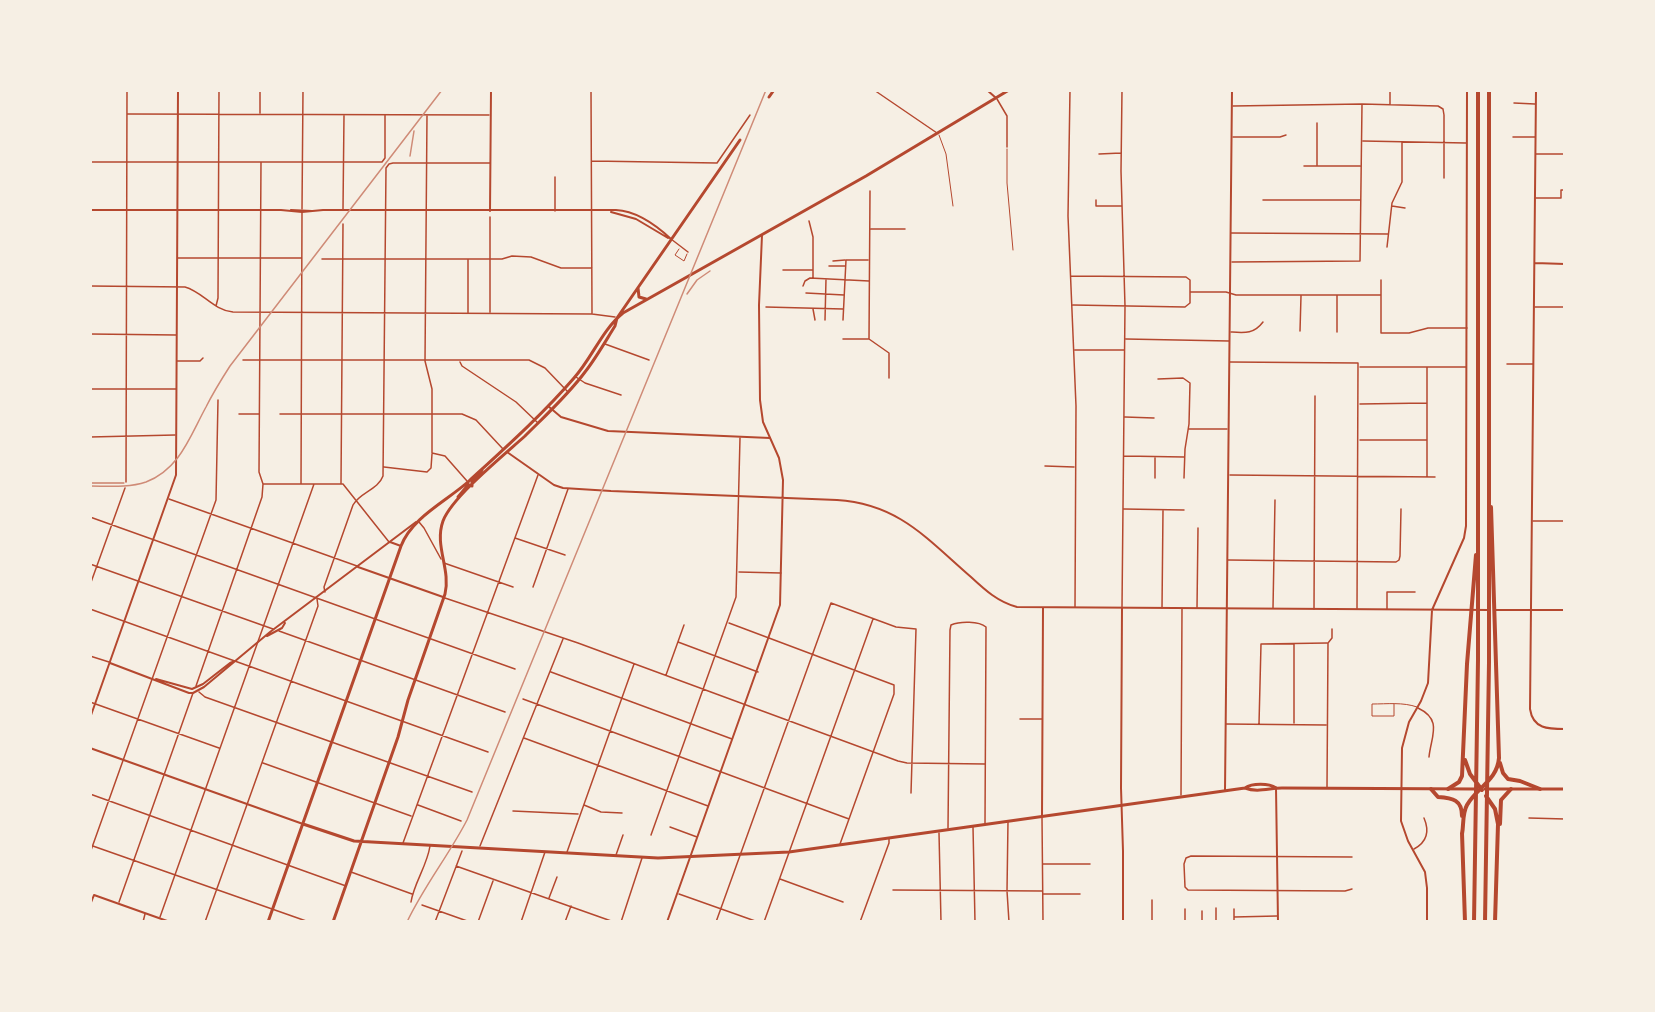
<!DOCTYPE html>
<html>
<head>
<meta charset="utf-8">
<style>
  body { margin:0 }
  #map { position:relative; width:1655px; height:1012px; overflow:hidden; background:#f6efe4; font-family:Mulish,sans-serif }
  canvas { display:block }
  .frame { position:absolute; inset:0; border:92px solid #f6efe4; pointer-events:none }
</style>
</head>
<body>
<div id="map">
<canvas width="1655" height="1012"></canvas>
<div class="frame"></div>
</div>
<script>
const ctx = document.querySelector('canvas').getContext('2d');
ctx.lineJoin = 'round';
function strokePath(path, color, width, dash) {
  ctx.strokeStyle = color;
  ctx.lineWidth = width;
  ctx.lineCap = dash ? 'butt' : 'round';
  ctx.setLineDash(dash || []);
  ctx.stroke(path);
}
const service = new Path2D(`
  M939,135L946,154L953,206
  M1007,149V183L1013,250
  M679,249L675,255L684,261L687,254
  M90,483H124
  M1394,704V716H1372V704C1387,704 1403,702 1417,707`);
const pedestrian = new Path2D(`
  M809,221L813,237V278
  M871,229H905
  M833,261L845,260
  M829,266H845
  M783,270H812
  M803,286L805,281L810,278L869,281
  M806,293L844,295
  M766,307L843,309
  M813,309L815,320
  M825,320L826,279
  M843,320L846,260H868
  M843,339H869L889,353V378
  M869,339L870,191`);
const minor = new Path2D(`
  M591,90L592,313
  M874,90L937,133
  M1070,90L1068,216L1076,406L1075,607
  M997,99L1007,116V147
  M1514,103L1535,104
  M1390,104V90
  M1233,106L1362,104L1438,106L1443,109L1444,115V178
  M260,113V90
  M128,114L489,115
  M427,115L425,361L432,389V453L445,456L467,481
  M1233,137H1280L1286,135
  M1513,137H1535
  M1363,141L1466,143
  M1099,154L1121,153
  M1536,154H1565
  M592,161L717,163L750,115
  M90,162H382L385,158V115
  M1317,165V123
  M1304,166H1360
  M1536,198H1561V190H1565
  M1096,200V206H1122
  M1263,200H1360
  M1392,206L1405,208
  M302,209L303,90
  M343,209L344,115
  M555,211V177
  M1231,233L1388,234
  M671,239L688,252
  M1387,247L1392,203L1402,182V142
  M178,258H301
  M322,259H502L512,256L531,257L561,268H592
  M1232,262L1360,261L1362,104
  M1071,276L1186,277L1190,280V303L1185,307L1073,305
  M1381,280V333H1409L1428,328H1467
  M90,286L185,287C203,292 213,310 233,312L592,314L615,317
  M1191,292H1226L1236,295H1380
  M1337,295V332
  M216,306L218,298L219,90
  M1535,307H1565
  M468,312V260
  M490,312V217
  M1300,331L1301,296
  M1231,332C1245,333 1254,334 1263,322
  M90,334L176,335
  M1126,339L1229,341
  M605,344L649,360
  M1075,350H1124
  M243,360H529L545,368L568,392
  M177,361H200L203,358
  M460,362L462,366L516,402L538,423
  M1230,362L1358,363L1357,609
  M1507,364H1533
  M1360,367H1466
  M1427,367V476
  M576,377L585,383L621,395
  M1158,379L1183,378L1190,383L1189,424L1185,449L1184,478
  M90,389H176
  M1360,404L1427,403
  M239,414H259
  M280,414H462L476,420L503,449
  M1125,417L1154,418
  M1189,429H1227
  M90,437L175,435
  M1360,440H1427
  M1124,456L1184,457
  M1045,466L1074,467
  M384,467L427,472L431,468L432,454
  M1230,475L1435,477
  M1155,478V457
  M126,482L127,90
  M341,483L343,224
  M263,484H343L389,542
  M301,484L302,212
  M169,499L357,566
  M1124,509L1184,510
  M90,517L515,669
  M1533,521H1565
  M419,522L424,528L441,559
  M515,538L565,555
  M1228,560L1396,562L1399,560L1400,556L1401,509
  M444,563L513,587
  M90,564L273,629
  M739,572L781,573
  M90,585L125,488
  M533,587L568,489
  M325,592L324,587L353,505C360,492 378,490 383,476L386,168L389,164L393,163H490
  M445,598L578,643L898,761L907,763L985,764
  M1122,607L1125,306L1121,171L1122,90
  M1162,608L1163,510
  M1197,608L1198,528
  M1273,608L1275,500
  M90,609L488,752
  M1314,609L1315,396
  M1387,609V592H1415
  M729,623L894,685V694L840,844
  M279,631L505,712
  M678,642L758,672
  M90,656L109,662
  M551,672L732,739
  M666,675L684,625
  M196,686L262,497L263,484L259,472L261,162
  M199,692L205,697L472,792
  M523,699L849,819
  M90,702L219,748
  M1418,708C1443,720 1431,736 1429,757
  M1020,719H1042
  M1294,723V644
  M1226,724L1326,725
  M1259,724L1261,644L1327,643
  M524,738L708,806
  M263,763L411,816
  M1327,787L1328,643L1332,638V629
  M90,794L346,886
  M1181,795L1182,609
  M418,805L461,821
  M584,805L601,812L622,813
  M513,811L578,814
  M1042,818L1043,922
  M1529,818L1565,819
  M1008,821L1007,891L1009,922
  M670,827L697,837
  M973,827L975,922
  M948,828L950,630L951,625C960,621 979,621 986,627L985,823
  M939,833L941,922
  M651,835L736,597L740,438
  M403,843L538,475
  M90,845L309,922
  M480,846L563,639
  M1414,849C1427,842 1430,832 1424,818
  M567,852L634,664
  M90,853L216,500L218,400
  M616,855L623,835
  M1043,864H1090
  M456,866L614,922
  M351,872L412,894
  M780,879L843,902
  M1352,889L1345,891L1188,890L1185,887L1184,864L1186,858L1191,856L1352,857
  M893,890L1042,891
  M679,894L758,922
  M1043,894H1080
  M549,898L557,877
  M1152,900V922
  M119,902L193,693
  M411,902C414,883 427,866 430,846
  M422,905L470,922
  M1216,908V922
  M1234,909V922
  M1202,911V922
  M160,917L314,484
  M1234,917L1277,916
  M143,922L145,914
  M205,922L318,606L317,599
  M435,922L462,851
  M478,922L493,881
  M521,922L545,852
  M565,922L571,906
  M621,922L642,858
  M716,922L831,603L896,627L916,629L911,793
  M764,922L873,619
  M860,922L889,843V838
  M1185,922V909`);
const tertiary = new Path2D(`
  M987,90L996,98
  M1536,90L1530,709C1533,729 1548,729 1565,729
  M1535,263L1565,264
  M548,406L561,417L608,431L770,438
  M390,542L401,546
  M358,567L443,597
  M1122,608L1121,788L1123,851V922
  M267,636L282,628L285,623
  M110,663L189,693H193L204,687L270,632L416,522
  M156,679L192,689L203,684L230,663L235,661
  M1276,788L1278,922
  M1225,790L1232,90
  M1042,816L1043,608
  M90,905L94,895L170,922`);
const secondary = new Path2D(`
  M90,210H281L302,212L323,210H616C636,211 656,225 671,239
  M291,210L312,211
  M490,211L491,90
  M611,212L636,219L668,238
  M507,452L554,485L563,488L611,491L837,500C899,504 927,539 971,577C985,590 998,602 1017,607L1490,610
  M1496,610H1565
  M90,718L176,475L178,90
  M90,748L303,824
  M667,922L780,605L783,480L779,458L763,422L760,400L759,305L762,235
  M1427,922V888L1425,872L1408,841L1401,821L1402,748L1409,722L1421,701L1428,683L1432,610L1464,538L1466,526L1467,90`);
const primary = new Path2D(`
  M769,97L774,90
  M638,288L639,297L646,299
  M472,486V482L482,470
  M458,497L468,485V482
  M1245,788C1257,793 1270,788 1282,788L1476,789
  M1485,789H1565
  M303,824L354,841L658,858L789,852L1245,788C1252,783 1269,783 1276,788
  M268,922L401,546C412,517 447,501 469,481C505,448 542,415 574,378C592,358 602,330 623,313L866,176L1009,90
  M333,922L398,737L408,700L445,594C451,569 434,546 443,521C452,497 504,455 525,436C545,416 568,395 585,372C596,358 605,342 615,326L617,318L740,140`);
const motorway = new Path2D(`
  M1465,760L1470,774L1482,790
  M1500,763L1503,773L1508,779L1520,781L1540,789
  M1431,789L1438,797C1453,798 1462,800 1462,816
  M1448,789L1459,782L1462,776L1467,664L1476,555
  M1486,796L1495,809L1498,824L1495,922
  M1500,824L1501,800L1511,789
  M1462,833L1465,922
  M1462,834C1464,824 1462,814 1467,805C1477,787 1497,781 1499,758L1491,507
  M1474,922L1478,660V90
  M1485,922L1489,662V90`);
const rail = new Path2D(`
  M410,156L414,131
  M687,294L697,280L710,271
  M90,486C108,486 128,488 146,482C180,469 190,436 206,407C213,393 221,380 230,366L442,90
  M407,922C424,886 449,855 467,820L766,90`);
strokePath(service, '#b5482f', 1);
strokePath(pedestrian, '#b5482f', 1.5);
strokePath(minor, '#b5482f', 1.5);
strokePath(tertiary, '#b5482f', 2);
strokePath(secondary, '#b5482f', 2);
strokePath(primary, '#b5482f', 3);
strokePath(motorway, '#b5482f', 4);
strokePath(rail, '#cf8b77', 1.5);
</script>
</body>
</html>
